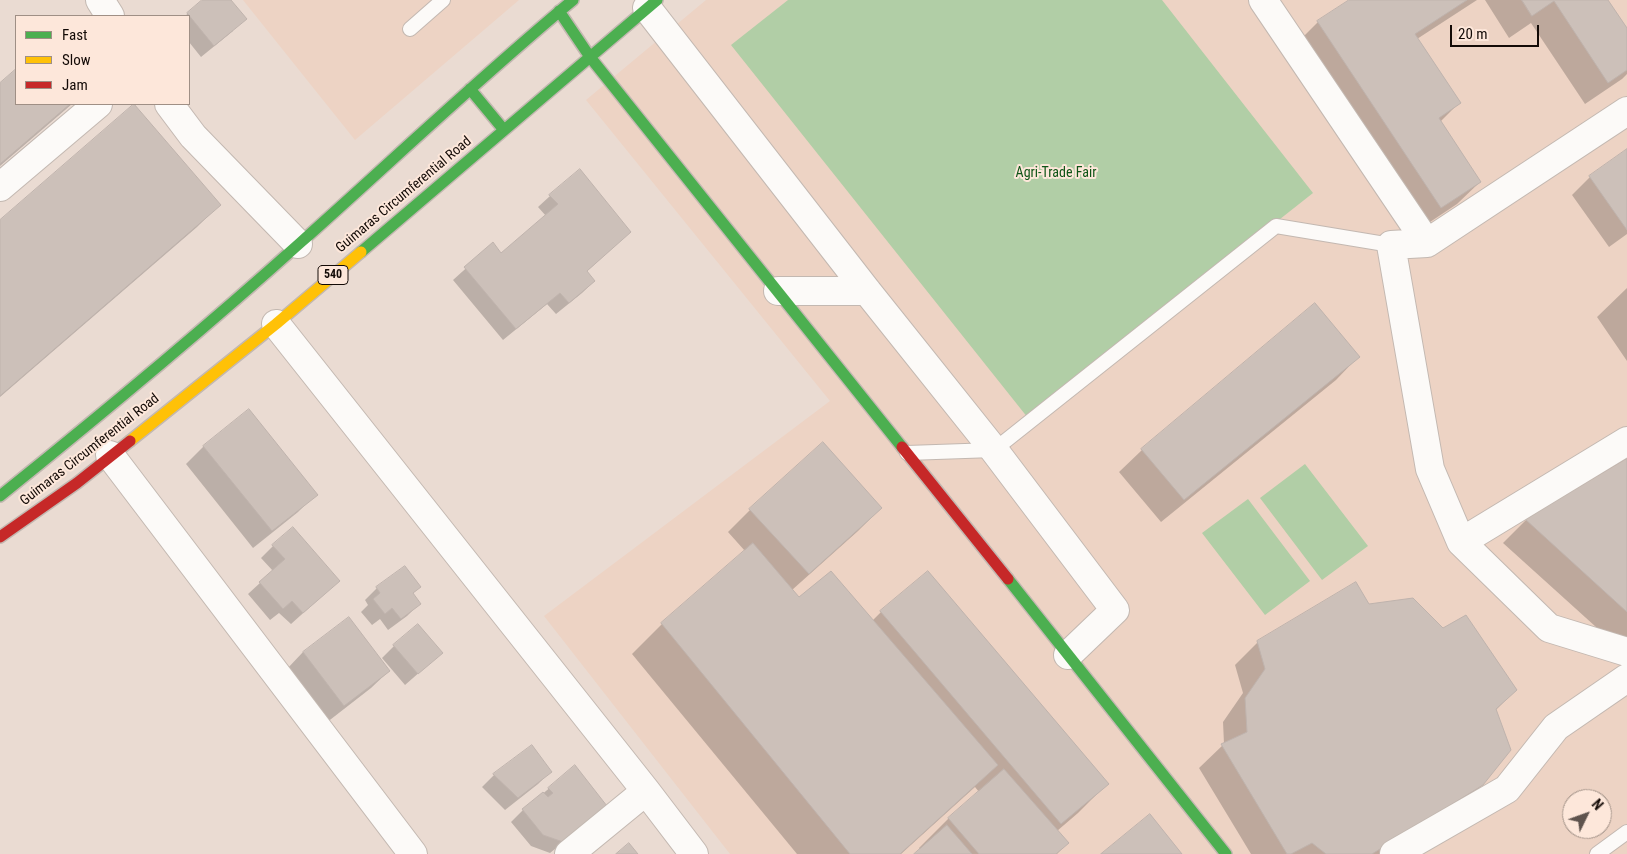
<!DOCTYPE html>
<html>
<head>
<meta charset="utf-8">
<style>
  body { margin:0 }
  #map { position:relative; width:1627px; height:854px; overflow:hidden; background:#eadbd2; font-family:"Roboto Condensed",sans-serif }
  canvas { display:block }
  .legend { position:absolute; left:15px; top:15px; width:175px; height:90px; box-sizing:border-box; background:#fde7da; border:1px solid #9f8f85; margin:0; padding:6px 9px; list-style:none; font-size:15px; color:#130a06 }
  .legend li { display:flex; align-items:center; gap:10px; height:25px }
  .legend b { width:25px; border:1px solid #9f8f85 }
  .north { position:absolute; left:1562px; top:789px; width:50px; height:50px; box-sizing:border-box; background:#fde7da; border:1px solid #9f8f85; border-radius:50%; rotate:48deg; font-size:14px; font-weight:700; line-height:20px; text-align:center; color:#130a06 }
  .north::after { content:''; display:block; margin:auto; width:18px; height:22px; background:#5e534d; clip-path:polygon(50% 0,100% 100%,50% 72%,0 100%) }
  .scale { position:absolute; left:1450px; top:25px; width:89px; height:22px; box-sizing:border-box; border:2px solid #130a06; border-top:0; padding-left:6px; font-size:15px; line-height:18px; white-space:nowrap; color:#130a06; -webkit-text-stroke:4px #fde7da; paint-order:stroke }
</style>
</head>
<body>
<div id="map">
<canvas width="1627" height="854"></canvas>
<ul class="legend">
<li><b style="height:6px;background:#4caf50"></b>Fast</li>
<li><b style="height:6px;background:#ffc107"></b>Slow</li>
<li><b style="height:6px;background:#c62828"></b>Jam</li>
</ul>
<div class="north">N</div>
<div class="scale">20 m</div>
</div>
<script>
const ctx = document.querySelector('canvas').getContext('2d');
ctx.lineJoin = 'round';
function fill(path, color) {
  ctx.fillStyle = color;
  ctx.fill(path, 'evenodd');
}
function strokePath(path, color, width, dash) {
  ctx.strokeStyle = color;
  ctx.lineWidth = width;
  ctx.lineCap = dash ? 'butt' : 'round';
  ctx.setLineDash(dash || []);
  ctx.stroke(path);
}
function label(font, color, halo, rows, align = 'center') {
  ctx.font = font + ' "Roboto Condensed",sans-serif';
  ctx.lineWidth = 4;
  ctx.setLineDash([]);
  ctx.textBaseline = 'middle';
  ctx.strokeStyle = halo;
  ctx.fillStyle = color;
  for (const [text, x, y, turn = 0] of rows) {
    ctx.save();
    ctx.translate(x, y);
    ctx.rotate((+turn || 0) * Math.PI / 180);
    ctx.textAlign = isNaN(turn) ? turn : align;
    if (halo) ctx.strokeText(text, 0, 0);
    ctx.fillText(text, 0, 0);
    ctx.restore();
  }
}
const built = new Path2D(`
  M243,0H519L355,140Z
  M706,0H1627V854H730L544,616L830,401L586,100ZM1572,799H1602V829H1572Z`);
const green = new Path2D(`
  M788,0H1162L1313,193L1028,418L731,45Z
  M1305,464L1368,546L1322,580L1260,498Z
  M1248,499L1310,581L1265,615L1202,533Z`);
const shadow = new Path2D(`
  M204,0H230L233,31L201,57L189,42V16H185Z
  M1351,0H1477L1417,39L1459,103L1440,122L1480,182L1457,204L1418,230L1295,45L1318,22Z
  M1485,0H1607L1627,31V74L1622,79L1585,104L1531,23L1509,38Z
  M16,71V104H72L0,166V85Z
  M1627,150V234L1609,247L1572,195L1590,177Z
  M550,196L617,244L586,272L594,281L582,293L556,314L547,304L503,340L453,280L493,244L501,255L546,216L538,207Z
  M220,204L197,227L0,397V222Z
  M1627,288V361L1597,317Z
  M1315,304L1358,357L1336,380L1161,522L1119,472L1142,450Z
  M204,446L316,494L298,512L253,548L186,464Z
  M1627,461V655L1503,543L1526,520Z
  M881,508L858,531L792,590L799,598L872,621L881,612L1107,784L1078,813L1057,831L1067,843L1057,854H916L920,850L919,848L948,819L979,792L975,787L901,854H797L632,654L662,624L745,551L728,532L750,510Z
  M273,546L339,581L291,624L279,613L270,620L248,594L273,571L261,558Z
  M405,568L420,587L412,594L419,604L407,616L388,630L380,619L372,625L361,612L368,605L365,600L377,588Z
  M1368,605L1443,630L1515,690L1495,711L1482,785L1459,808L1384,854H1251L1199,768L1224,744L1223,722L1243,693L1235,665L1258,642Z
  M394,646L429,664L405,685L382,658Z
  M303,652L389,671L371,688L326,723L286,670Z
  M532,747L550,772L538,784L505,810L482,787L494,775Z
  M575,767L593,818L550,853L531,846L511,822L523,810Z`);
const building = new Path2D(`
  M202,0H231L247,19L214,46L187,13Z
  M1349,0H1467L1415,34L1461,103L1439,118L1481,182L1441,208L1317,21Z
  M1522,0H1608L1627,28V70L1608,83L1554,1L1532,16Z
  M16,69V104H70L0,164V83Z
  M134,104L221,205L0,396V220Z
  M1627,149V230L1589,176Z
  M580,169L631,232L587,271L595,281L569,303L560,293L516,329L464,267L493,242L501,253L558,204L549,195Z
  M1315,303L1360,357L1184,500L1141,449Z
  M249,409L318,495L272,531L203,446Z
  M823,442L882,508L809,574L749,509Z
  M1627,459V612L1525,519Z
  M293,527L340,581L303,613L292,601L283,609L259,582L285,559L272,545Z
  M753,543L799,597L831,571L998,765L900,854H850L661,623Z
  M405,566L421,587L413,593L421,604L401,619L392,608L385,614L373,599L380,593L376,587Z
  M928,571L1109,784L1061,824L880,611Z
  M1356,582L1369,604L1413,598L1443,628L1466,615L1517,690L1496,709L1511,750L1483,785L1372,854H1326L1312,843L1291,854H1287L1221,744L1247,732L1245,698L1265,669L1257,641Z
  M349,617L390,671L344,706L303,652Z
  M418,624L443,653L418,674L393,645Z
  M532,745L552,772L518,798L493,774Z
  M575,765L607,806L563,842L543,835L522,809L543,792L548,797L553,793L548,788Z
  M1004,769L1069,843L1056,854H979L948,818Z
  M1150,814L1182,854H1101Z
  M947,825L972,854H914Z
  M629,843L638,854H616Z`);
const lane = new Path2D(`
  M410,29L443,0
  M907,453L994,450L1276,226L1391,245
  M1597,854L1627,832`);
const street = new Path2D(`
  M100,0L110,16
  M1263,0L1427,243L1627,111
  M647,8L867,291L994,450L1115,610L1068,655
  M169,104L193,136L298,244
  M0,187L98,104
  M1427,243L1391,245L1430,469L1461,542L1549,628L1627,652
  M778,291H867
  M276,324L646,791L694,854
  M110,455L413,854
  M1461,542L1627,441
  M569,854L646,791
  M1394,854L1507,789L1556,727L1627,678`);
const fast = new Path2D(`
  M559,11L590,57L902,447
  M470,89L504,130
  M361,252L657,0
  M0,496C102,414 203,330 300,243C391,162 479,78 573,0
  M1008,579L1226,854`);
const slow = new Path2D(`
  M130,441L276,324L361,252`);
const jam = new Path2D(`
  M902,447L1008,579
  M0,537L77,483L130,441`);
const shields = [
  [333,275,30]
];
const shieldNames = [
  ["540",333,275]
];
const parkNames = [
  ["Agri-Trade Fair",1056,173]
];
const streetNames = [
  ["Guimaras Circumferential Road",404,195,-40],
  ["Guimaras Circumferential Road",90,450,-38]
];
fill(built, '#edd3c4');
fill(green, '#b1cea6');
fill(shadow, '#0003');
fill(building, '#ccc0b9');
strokePath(building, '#bfb3ad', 1);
strokePath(lane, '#c3b8b1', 16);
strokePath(street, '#c3b8b1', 30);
strokePath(fast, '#c3b8b1', 14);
strokePath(slow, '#c3b8b1', 14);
strokePath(jam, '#c3b8b1', 14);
strokePath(lane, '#fcfaf8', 14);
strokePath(street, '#fcfaf8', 28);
strokePath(fast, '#4caf50', 11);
strokePath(slow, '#ffc107', 11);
strokePath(jam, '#c62828', 11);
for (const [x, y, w] of shields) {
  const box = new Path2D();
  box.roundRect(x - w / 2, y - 9.5, w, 19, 4);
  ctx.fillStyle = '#fde7da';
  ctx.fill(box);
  strokePath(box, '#130a06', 1);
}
label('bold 12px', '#130a06', null, shieldNames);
label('14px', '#0e5416', '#fde7da', parkNames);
label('14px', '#130a06', '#fde7da', streetNames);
</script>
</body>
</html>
